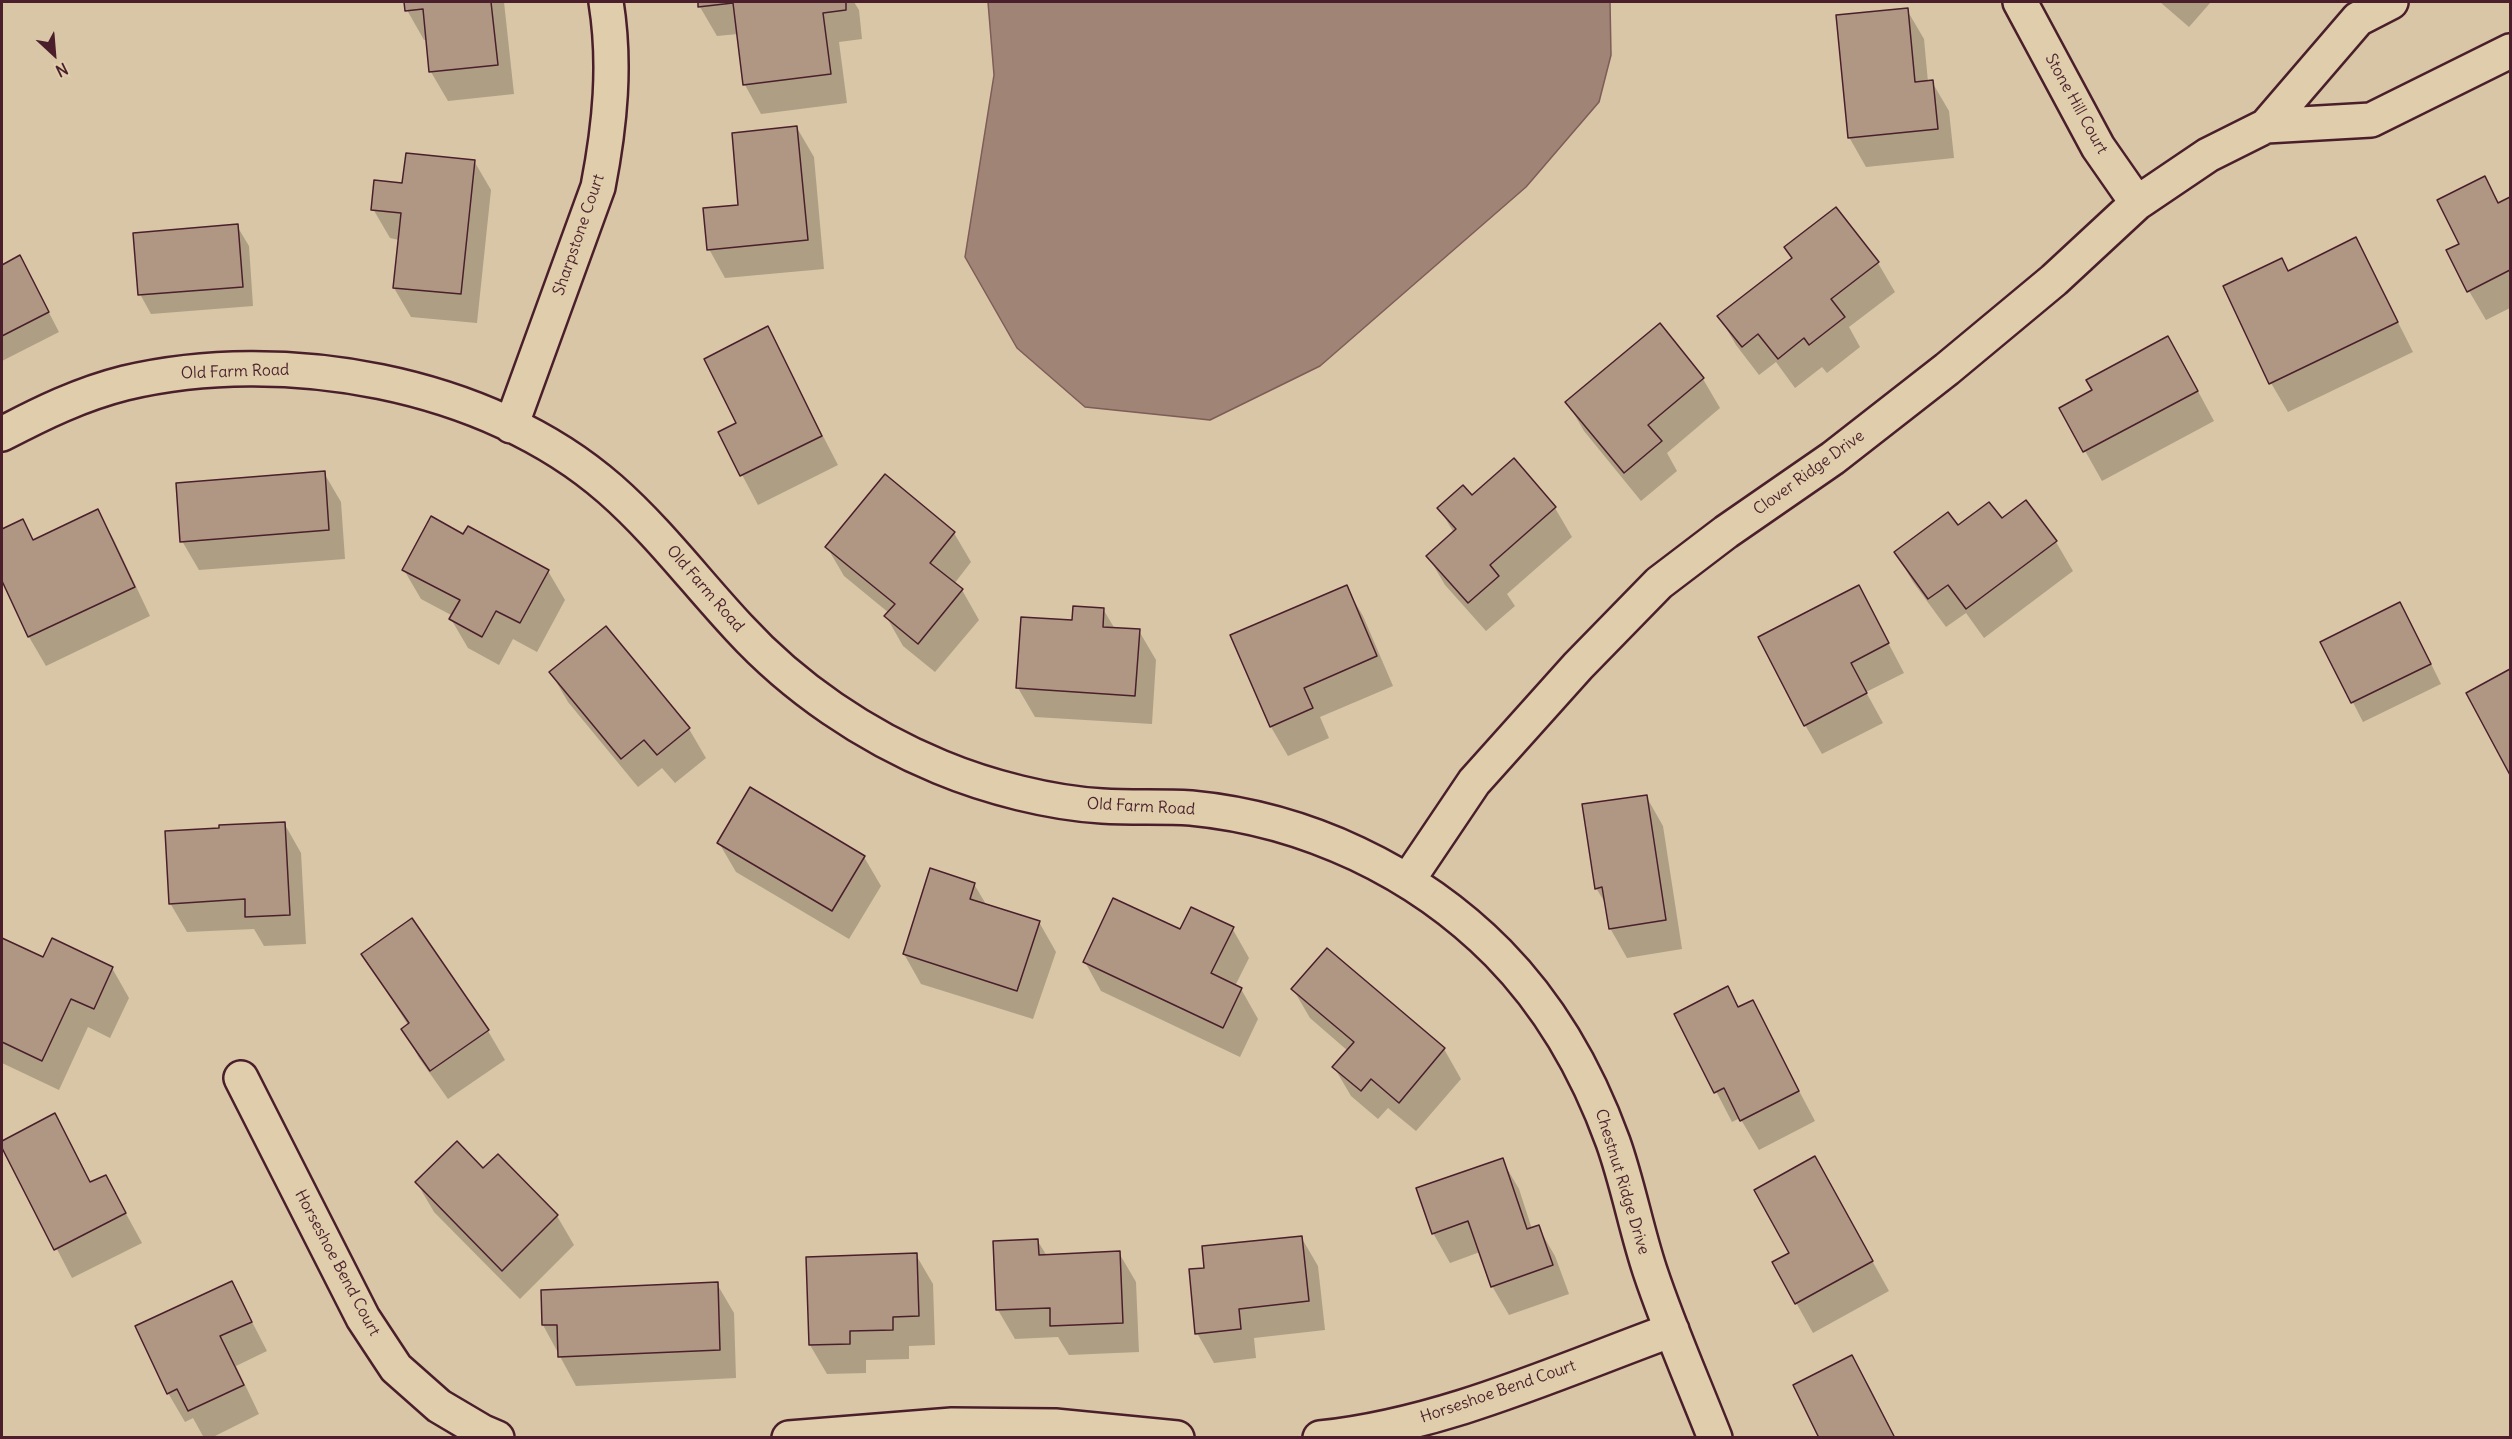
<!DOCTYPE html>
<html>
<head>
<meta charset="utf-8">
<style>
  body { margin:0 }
  #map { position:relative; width:2512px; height:1439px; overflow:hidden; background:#d9c6a6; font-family:Delius,sans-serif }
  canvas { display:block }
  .frame { position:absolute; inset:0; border:3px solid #4a1f2b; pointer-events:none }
  .north { position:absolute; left:24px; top:24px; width:60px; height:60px; -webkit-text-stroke:4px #dfcdab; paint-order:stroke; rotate:154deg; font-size:16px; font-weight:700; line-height:24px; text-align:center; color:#4a1f2b }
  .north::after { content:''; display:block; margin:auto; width:21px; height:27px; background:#4a1f2b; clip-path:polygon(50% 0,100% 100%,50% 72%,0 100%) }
</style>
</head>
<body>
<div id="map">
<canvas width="2512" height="1439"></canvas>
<div class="frame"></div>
<div class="north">N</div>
</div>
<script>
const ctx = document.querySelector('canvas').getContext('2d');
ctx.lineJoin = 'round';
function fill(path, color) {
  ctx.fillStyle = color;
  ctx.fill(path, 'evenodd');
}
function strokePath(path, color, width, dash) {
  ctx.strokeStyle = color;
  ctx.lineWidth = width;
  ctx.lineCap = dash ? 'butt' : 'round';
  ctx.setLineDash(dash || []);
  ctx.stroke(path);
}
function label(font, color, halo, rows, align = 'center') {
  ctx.font = font + ' Delius,sans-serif';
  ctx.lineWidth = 6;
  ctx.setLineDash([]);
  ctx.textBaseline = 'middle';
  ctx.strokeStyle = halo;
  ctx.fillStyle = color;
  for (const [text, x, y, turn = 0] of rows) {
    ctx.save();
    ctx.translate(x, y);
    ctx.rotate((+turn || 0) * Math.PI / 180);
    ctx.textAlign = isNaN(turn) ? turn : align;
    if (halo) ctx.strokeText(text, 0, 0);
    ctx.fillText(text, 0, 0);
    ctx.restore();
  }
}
const water = new Path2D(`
  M988,2H1610L1611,55L1599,102L1526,187L1320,366L1210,420L1085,407L1017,348L965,257L994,75Z`);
const shadow = new Path2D(`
  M406,2H504L514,94L448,101L431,72L428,39L424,40L407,10Z
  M699,2H854L859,10L862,39L839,42L847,103L761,114L745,85L738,34L717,36L700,7Z
  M2160,2H2211L2189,27Z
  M1907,10L1924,39L1928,82H1932L1949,111L1954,158L1866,167L1849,137Z
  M797,128L814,157L824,269L725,278L709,249Z
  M474,161L491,190L477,323L411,317L394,288L399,240L390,238L373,209L404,184Z
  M2484,178L2500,204L2510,198V308L2486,320L2469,291L2461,245Z
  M237,226L249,246L253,306L151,314L140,294Z
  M2356,239L2413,352L2288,412L2271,383L2288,272Z
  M20,257L59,332L2,361V266Z
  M1878,263L1895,292L1849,327L1860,347L1827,373L1822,367L1795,388L1776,362L1759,375L1736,345L1719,316Z
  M767,328L838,465L758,505L720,433L738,424Z
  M2185,367L2214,421L2102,481L2061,408Z
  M1703,379L1720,408L1667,453L1677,471L1641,501L1584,431L1567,402Z
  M1514,460L1555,508L1572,537L1507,594L1515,606L1486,631L1445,585L1428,556L1454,533L1439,508L1472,497Z
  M324,473L341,502L345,559L199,570L182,541Z
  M885,476L954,533L971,562L954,584L962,590L979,620L935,672L903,646L886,616L889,613L844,576L827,547Z
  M2026,502L2056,542L2073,571L1984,638L1966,613L1946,627L1913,582L1896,553L1958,527L2001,520Z
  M98,511L114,540L150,616L46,666L29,637L2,578V530L22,521L34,541Z
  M464,537L548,571L565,600L537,652L513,639L499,665L468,648L451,619L453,616L421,599L404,570Z
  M1346,587L1363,616L1393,686L1320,717L1329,738L1288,756L1271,727L1232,636Z
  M1859,587L1904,673L1866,692L1883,723L1822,754L1805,725Z
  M1103,609L1115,629L1139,631L1156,660L1152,724L1035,717L1018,688L1074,621Z
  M2411,623L2441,684L2363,722L2322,642Z
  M2510,671V772L2468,694Z
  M551,673L689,729L706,758L675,783L662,768L638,787L568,702Z
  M751,789L864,857L881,886L849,939L736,872L719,843Z
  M1646,796L1663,826L1682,949L1627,958L1610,928L1607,906L1596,888Z
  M284,823L301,853L306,944L264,946L254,929L187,932L170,903Z
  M974,884L987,906L1039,922L1056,952L1033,1019L921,984L904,954Z
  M1232,928L1249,958L1235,986L1241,989L1258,1019L1240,1057L1101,991L1085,962L1180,931Z
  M3,940L44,959L112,968L129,998L110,1038L88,1027L59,1090L2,1063Z
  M1327,950L1444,1049L1461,1079L1416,1131L1388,1108L1378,1119L1351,1096L1334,1067L1348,1051L1310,1018L1293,989Z
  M363,954L488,1031L505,1060L448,1099L419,1058L403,1029L408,1025Z
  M1752,1002L1815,1121L1759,1150L1740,1118L1732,1122L1676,1014L1739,1008Z
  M55,1115L91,1184L106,1177L142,1243L72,1278L2,1144Z
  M498,1156L557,1216L574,1245L520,1299L434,1212L417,1183L483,1170Z
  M1502,1160L1519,1189L1532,1229L1538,1227L1555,1256L1569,1294L1509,1315L1492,1286L1480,1252L1450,1263L1433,1233Z
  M1831,1187L1889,1291L1813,1333L1774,1263L1791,1254Z
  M1301,1237L1318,1266L1325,1330L1254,1338L1256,1358L1214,1363L1197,1333L1206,1269Z
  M1037,1240L1047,1256L1119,1253L1136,1282L1139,1352L1069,1355L1058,1337L1015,1339L998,1310Z
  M916,1255L933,1284L935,1345L909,1346V1359L866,1360V1373L827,1374L810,1345Z
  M232,1283L267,1351L236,1366L259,1414L211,1438H204L193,1418L185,1422L168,1393Z
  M717,1284L734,1313L736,1378L576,1386L543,1325Z
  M1852,1357L1869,1386L1895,1438H1821Z`);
const building = new Path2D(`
  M404,2H491L498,65L429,72L423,9L405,11Z
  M698,2H846V10L823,13L831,74L743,85L733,3L698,7Z
  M1908,8L1915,82L1933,80L1938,129L1848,138L1836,15Z
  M797,126L808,240L707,250L703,208L738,205L732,133Z
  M406,153L475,160L461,294L393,288L401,213L371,210L374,180L402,183Z
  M2485,176L2498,203L2510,197V270L2467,292L2446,250L2459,244L2437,200Z
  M1836,207L1879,262L1831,299L1845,317L1809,345L1804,338L1778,359L1758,334L1742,347L1717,316L1792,258L1784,247Z
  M238,224L243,287L138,295L133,233Z
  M2356,237L2398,322L2269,384L2223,286L2282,258L2288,271Z
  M20,255L49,312L2,336V265Z
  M1660,323L1704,378L1648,425L1662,441L1624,473L1565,402Z
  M768,326L822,436L740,476L718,432L736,423L704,359Z
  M2168,336L2198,391L2083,452L2059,408L2092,390L2086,380Z
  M1514,458L1556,507L1490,565L1499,576L1468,603L1426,556L1456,529L1437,508L1463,485L1472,495Z
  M325,471L329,530L180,542L176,483Z
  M885,474L955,532L930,563L963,589L918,644L884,616L895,604L825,547Z
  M2026,500L2057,541L1966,609L1948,585L1928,599L1894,552L1948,512L1958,525L1989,502L2002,518Z
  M98,509L135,587L28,637L2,581V529L23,519L33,540Z
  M431,516L463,534L468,526L549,570L520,623L496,611L482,637L449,619L460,600L402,570Z
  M1347,585L1377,656L1304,688L1313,708L1270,727L1230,635Z
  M1859,585L1889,643L1851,663L1867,693L1804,726L1758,637Z
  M2400,602L2431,664L2351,703L2320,642Z
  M1073,606L1104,608L1103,627L1140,629L1135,696L1016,688L1021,617L1072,620Z
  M606,626L690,728L657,755L644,740L621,759L549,672Z
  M2510,669V775L2466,693Z
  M750,787L865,856L832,911L717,843Z
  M1647,795L1666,920L1609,929L1602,887L1595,889L1582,804Z
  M285,822L290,915L245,917V899L169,904L165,831L219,828V825Z
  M930,868L975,883L970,899L1040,921L1017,991L903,954Z
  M1113,898L1180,929L1191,907L1234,927L1211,973L1242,988L1223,1028L1083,962Z
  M412,918L489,1030L430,1071L401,1029L409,1023L361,954Z
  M2,938L43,957L52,938L113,967L94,1009L71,999L42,1061L2,1042Z
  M1327,948L1445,1048L1399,1103L1371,1079L1361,1091L1332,1067L1354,1042L1291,989Z
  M1728,986L1738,1007L1753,1000L1799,1091L1740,1121L1724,1088L1714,1093L1674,1014Z
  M55,1113L90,1182L106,1175L126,1213L54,1250L2,1148V1141Z
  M457,1141L483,1168L498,1154L558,1215L502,1271L415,1182Z
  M1815,1156L1873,1261L1795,1304L1772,1262L1789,1253L1754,1190Z
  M1503,1158L1527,1229L1539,1225L1553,1265L1491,1287L1468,1221L1432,1234L1416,1188Z
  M1302,1236L1309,1301L1239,1309L1241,1329L1195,1334L1189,1269L1204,1268L1202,1246Z
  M1038,1239L1039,1255L1120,1251L1123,1323L1050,1326V1308L996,1310L993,1241Z
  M917,1253L919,1316L893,1317V1330L850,1331V1344L809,1345L806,1257Z
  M232,1281L252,1322L220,1336L244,1385L188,1411L177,1389L167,1394L135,1326Z
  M718,1282L720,1350L558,1357L557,1325H542L541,1290Z
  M1852,1355L1895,1438H1819L1793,1385Z`);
const minor = new Path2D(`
  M2020,2L2098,147L2137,203
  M2266,126L2371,120L2510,51
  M511,426L598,187C610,125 616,64 606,2
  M2,434C42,413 81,394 125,383C282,346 487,381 610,489C658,531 696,582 739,628C794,688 865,736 940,767C988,787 1050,803 1102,806C1132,808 1162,806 1191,808C1306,819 1417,871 1498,953C1550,1006 1588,1073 1613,1142C1628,1184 1636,1229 1650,1271C1669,1328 1693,1382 1715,1438
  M1408,880L1474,782L1578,666L1659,583L1726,532L1833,458L1947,369L2054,280L2137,203L2208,155L2266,126L2358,19L2391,2
  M241,1078L363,1318L396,1368L439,1406L483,1432L497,1438
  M789,1438L952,1425L1055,1426L1177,1438
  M1320,1438C1443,1425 1557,1372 1672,1330`);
const streetNames = [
  ["Stone Hill Court",2076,104,61],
  ["Sharpstone Court",579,235,-71],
  ["Old Farm Road",235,372,-2],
  ["Clover Ridge Drive",1809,473,-36],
  ["Old Farm Road",705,589,49],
  ["Old Farm Road",1141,807,3],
  ["Chestnut Ridge Drive",1622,1182,73],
  ["Horseshoe Bend Court",337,1263,62],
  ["Horseshoe Bend Court",1498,1392,-19]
];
fill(water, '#a08476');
strokePath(water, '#7e5c58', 1.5);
fill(shadow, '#0003');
fill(building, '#b09783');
strokePath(building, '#4a1f2b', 1.5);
strokePath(minor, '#4a1f2b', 38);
strokePath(minor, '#dfcdab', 33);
label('16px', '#4a1f2b', '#dfcdab', streetNames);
</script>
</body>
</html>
